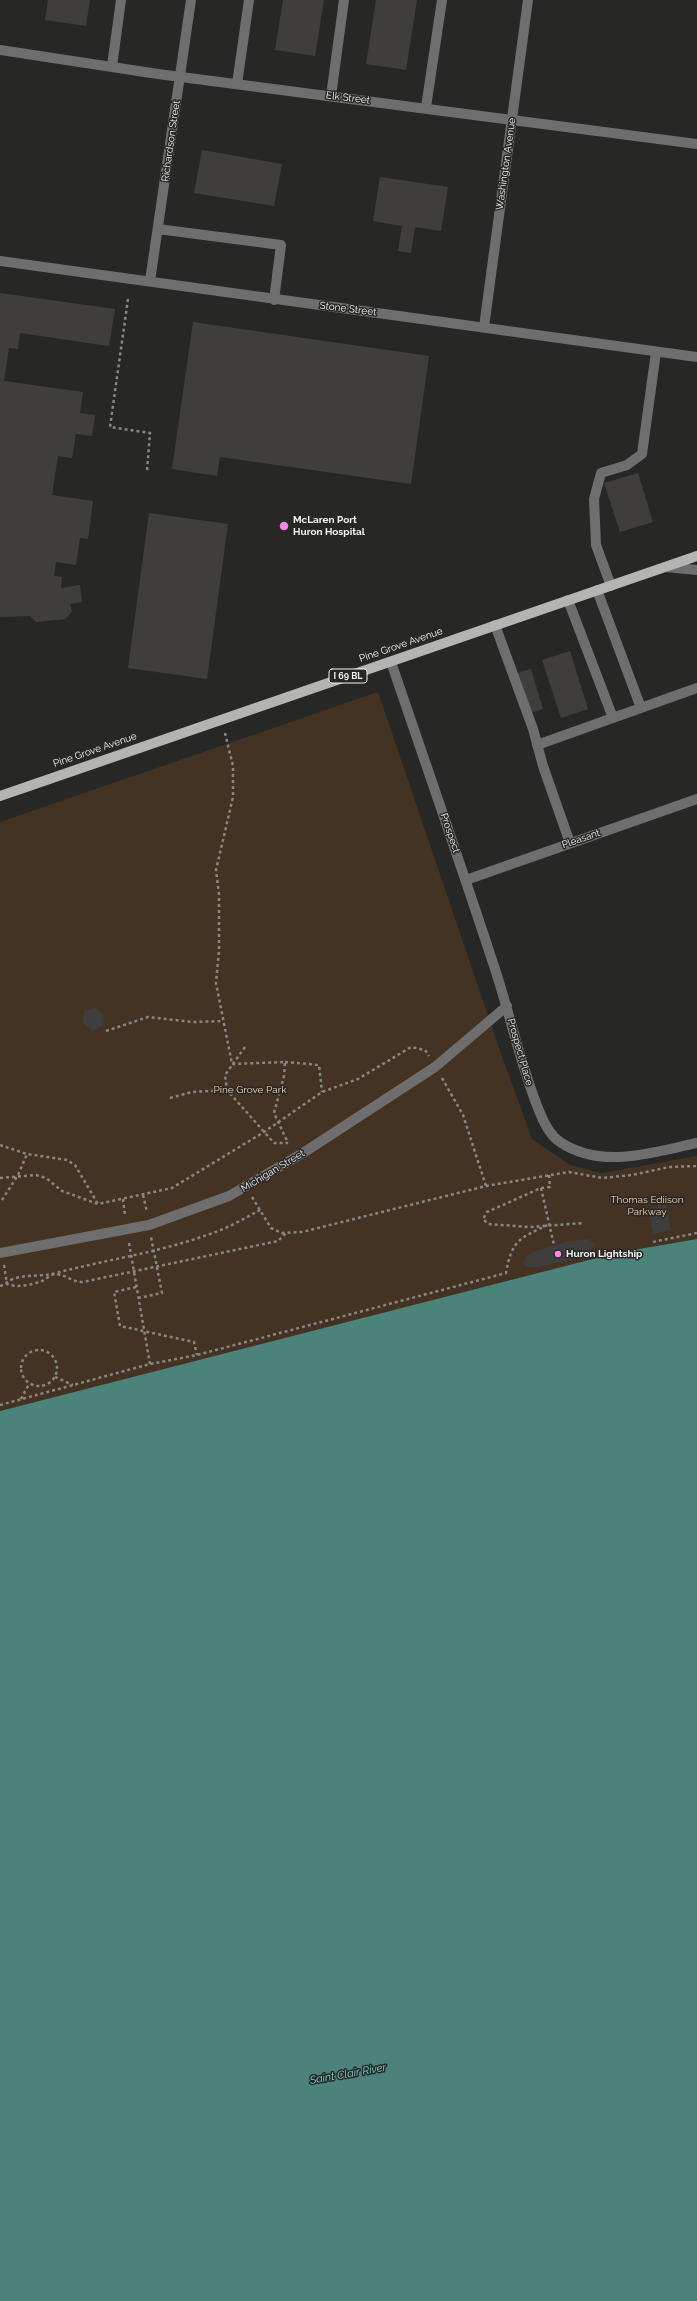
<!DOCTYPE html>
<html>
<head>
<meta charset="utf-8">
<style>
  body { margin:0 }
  canvas { display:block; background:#272826 }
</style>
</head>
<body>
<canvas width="697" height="2301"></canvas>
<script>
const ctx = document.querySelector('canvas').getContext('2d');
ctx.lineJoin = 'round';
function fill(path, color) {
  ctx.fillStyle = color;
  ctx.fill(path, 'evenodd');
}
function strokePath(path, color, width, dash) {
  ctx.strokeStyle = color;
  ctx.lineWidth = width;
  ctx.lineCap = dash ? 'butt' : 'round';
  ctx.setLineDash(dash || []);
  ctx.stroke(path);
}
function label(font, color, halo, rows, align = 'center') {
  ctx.font = font + ' Raleway,sans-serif';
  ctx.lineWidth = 3;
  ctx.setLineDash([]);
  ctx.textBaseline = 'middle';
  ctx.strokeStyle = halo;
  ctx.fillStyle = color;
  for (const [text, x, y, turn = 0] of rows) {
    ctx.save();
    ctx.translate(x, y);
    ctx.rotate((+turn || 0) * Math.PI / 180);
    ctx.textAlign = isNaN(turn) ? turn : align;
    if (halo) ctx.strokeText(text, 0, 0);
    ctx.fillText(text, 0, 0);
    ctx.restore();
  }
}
const green = new Path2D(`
  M378,692L499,1048L532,1139L570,1165L602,1173L697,1156V1239L616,1253L0,1411V822Z`);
const water = new Path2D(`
  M697,1239V2301H0V1411L616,1253Z`);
const building = new Path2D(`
  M48,0H90L86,26L45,20Z
  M283,0H324L315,56L275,50Z
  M376,0H417L406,70L366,64Z
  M202,150L282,164L274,206L194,193Z
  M380,177L448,187L441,231L415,227L411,253L398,251L402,226L373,221Z
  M0,293L115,309L109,346L20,333L18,349L9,348L4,381L83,392L80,413L95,415L92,436L76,434L72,458L58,456L52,495L93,501L88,539L80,538L76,565L56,562L54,576L62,577L61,588L80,585L82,602L70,604L72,612L65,619L36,622L30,616L0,617Z
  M193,322L429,356L411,484L220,457L217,476L172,469Z
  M638,473L653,522L620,532L604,483Z
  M149,513L228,524L207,679L128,668Z
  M570,651L588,709L561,718L542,660Z
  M531,669L543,709L530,713L517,673Z
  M95,1007L104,1015L103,1026L92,1031L83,1023L84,1012Z
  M666,1204L671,1230L653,1234L648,1208Z
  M588,1239L596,1244L593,1247L585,1254L574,1259L539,1267H527L523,1264L526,1256L535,1251L569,1241Z`);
const path = new Path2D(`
  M128,299L110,427L150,433L147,471
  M225,733L233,766V797L216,870L219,894V950L216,983L232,1064L285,1062L284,1076L274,1113L288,1143
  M106,1031L148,1017L193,1022L223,1021
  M245,1047L225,1075L227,1090L274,1143H288
  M285,1062L319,1065L322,1092
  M442,1078L463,1115L486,1186
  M170,1098L192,1092L227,1090
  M0,1145L27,1154L67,1160L75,1165L98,1204
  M549,1175L550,1187L541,1188L487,1212L483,1219L488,1224L529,1227L584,1223
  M0,1178L36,1175L46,1178L62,1191L98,1204L172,1188L264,1132L322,1092L358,1079L411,1047L425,1050L429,1056
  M541,1188L554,1245
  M143,1195L147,1212
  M252,1197L271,1228L282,1233L302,1232L486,1186L569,1172L602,1178L632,1175L669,1167L697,1166
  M123,1199L125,1216
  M2,1200L18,1175L27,1154
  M653,1242L697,1233
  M129,1243L150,1364
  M4,1265L7,1284C17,1288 31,1285 42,1281C46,1279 51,1274 56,1274C67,1275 72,1282 83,1282L278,1241L286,1233
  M0,1286C6,1284 8,1281 13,1279C27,1274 42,1277 56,1273C105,1260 156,1253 204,1236C224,1230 242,1220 260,1210
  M136,1287L114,1292L120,1326L194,1342L197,1355
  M138,1298L162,1293L151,1237
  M21 1368a18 18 0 1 1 36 0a18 18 0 1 1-36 0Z
  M55,1377L73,1385
  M21,1399L29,1384
  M0,1405L150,1364L197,1355L506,1273C512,1239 520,1238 550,1224`);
const minor = new Path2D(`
  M0,50L158,74L697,144
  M112,66L121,0
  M237,84L249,0
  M331,96L344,0
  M426,107L442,0
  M158,229L281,245L274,300
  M0,261L697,357
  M150,281L191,0
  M484,327L528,0
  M665,567L697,570
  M611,586L596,545L594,499L601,473L627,465L642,454L656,352
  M597,590L641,708
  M568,600L613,718
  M495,625L533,729L543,766L570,843
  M391,662C425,762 460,862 493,963C510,1013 520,1065 540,1113C544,1123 551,1136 560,1142C602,1170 653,1152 697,1143
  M537,745L697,688
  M466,880L697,799
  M0,1253L149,1225L229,1196L303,1153L435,1067L507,1006`);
const major = new Path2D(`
  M0,796L697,556`);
const markers = [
  [284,526,5,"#f987e9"],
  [558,1254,4,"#f987e9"]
];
const shields = [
  [348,676,38]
];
const shieldNames = [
  ["I 69 BL",348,676]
];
const streetNames = [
  ["Elk Street",348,98,7],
  ["Richardson Street",171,141,-82],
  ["Washington Avenue",506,164,-82],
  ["Stone Street",348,309,7],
  ["Pine Grove Avenue",401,645,-19],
  ["Pine Grove Avenue",95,750,-19],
  ["Prospect",450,833,71],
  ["Pleasant",581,839,-19],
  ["Prospect Place",520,1052,74],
  ["Michigan Street",273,1171,-31]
];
const poiNames = [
  ["McLaren Port",293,520],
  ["Huron Hospital",293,532],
  ["Huron Lightship",566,1254]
];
const parkNames = [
  ["Pine Grove Park",250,1090],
  ["Thomas Ediison",647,1200],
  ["Parkway",647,1212]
];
const waterNames = [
  ["Saint Clair River",348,2074,-10]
];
fill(green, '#443222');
fill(water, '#4b827a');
fill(building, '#3f3e3c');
strokePath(path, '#868685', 2.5, [3, 3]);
strokePath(minor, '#6d6e6d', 10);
strokePath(major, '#b3b5b3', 10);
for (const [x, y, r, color] of markers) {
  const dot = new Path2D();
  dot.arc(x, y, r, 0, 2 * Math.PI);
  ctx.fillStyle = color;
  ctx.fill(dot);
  strokePath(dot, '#272826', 1.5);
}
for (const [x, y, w] of shields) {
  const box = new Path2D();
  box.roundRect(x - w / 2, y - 7, w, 14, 3);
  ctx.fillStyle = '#272826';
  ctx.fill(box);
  strokePath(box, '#f3f3f2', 1);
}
label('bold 9px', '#f3f3f2', null, shieldNames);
label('10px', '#f3f3f2', '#272826', streetNames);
label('bold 10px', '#f3f3f2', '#272826', poiNames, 'left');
label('10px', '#fed2ab', '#272826', parkNames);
label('italic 11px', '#7bd6ca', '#272826', waterNames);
</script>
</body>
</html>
